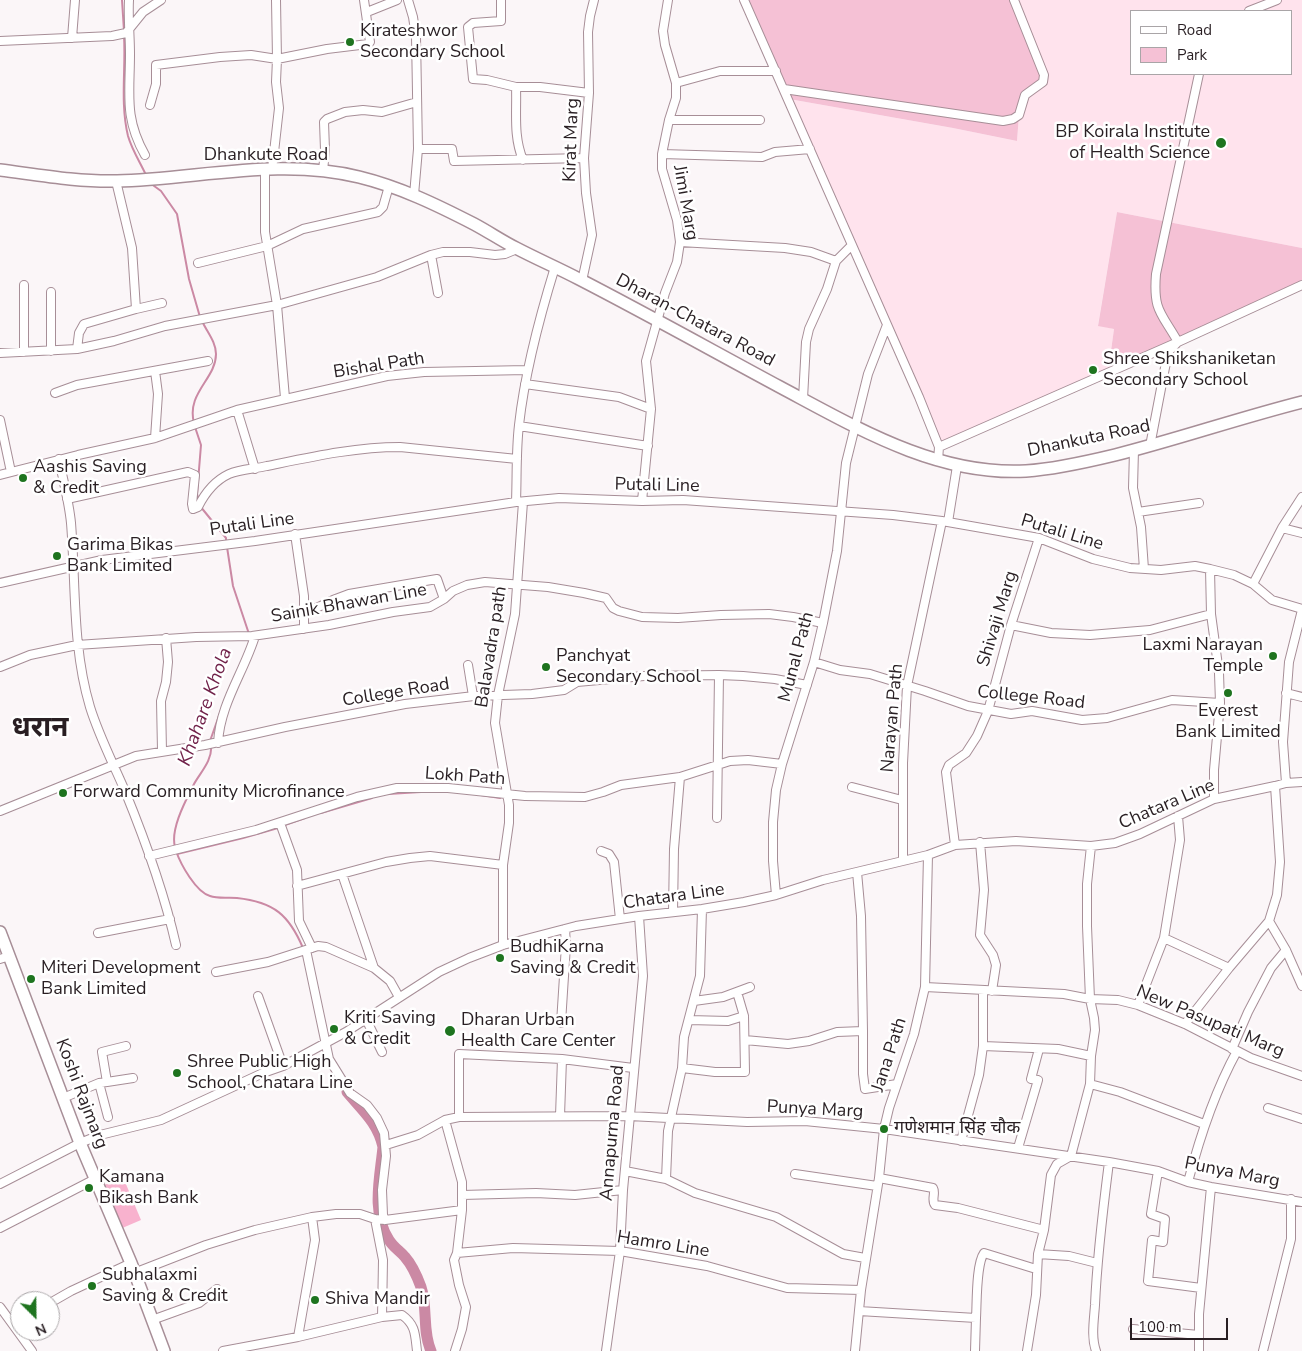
<!DOCTYPE html>
<html>
<head>
<meta charset="utf-8">
<style>
  body { margin:0 }
  #map { position:relative; width:1302px; height:1351px; overflow:hidden; background:#fbf6f8; font-family:"Nunito Sans",sans-serif }
  canvas { display:block }
  .legend { position:absolute; left:1130px; top:10px; width:162px; height:65px; box-sizing:border-box; background:#fff; border:1px solid #a9a5a7; margin:0; padding:6px 9px; list-style:none; font-size:15px; color:#291f23 }
  .legend li { display:flex; align-items:center; gap:10px; height:25px }
  .legend b { width:25px; border:1px solid #a9a5a7 }
  .north { position:absolute; left:10px; top:1291px; width:50px; height:50px; box-sizing:border-box; background:#fff; border:1px solid #a9a5a7; border-radius:50%; rotate:157deg; font-size:14px; font-weight:700; line-height:20px; text-align:center; color:#291f23 }
  .north::after { content:''; display:block; margin:auto; width:18px; height:22px; background:#1e741f; clip-path:polygon(50% 0,100% 100%,50% 72%,0 100%) }
  .scale { position:absolute; left:1130px; top:1318px; width:98px; height:22px; box-sizing:border-box; border:2px solid #291f23; border-top:0; padding-left:6px; font-size:15px; line-height:18px; white-space:nowrap; color:#291f23; -webkit-text-stroke:4px #fff; paint-order:stroke }
</style>
</head>
<body>
<div id="map">
<canvas width="1302" height="1351"></canvas>
<ul class="legend">
<li><b style="height:6px;background:#fff"></b>Road</li>
<li><b style="height:14px;background:#f5c1d5"></b>Park</li>
</ul>
<div class="north">N</div>
<div class="scale">100 m</div>
</div>
<script>
const ctx = document.querySelector('canvas').getContext('2d');
ctx.lineJoin = 'round';
function fill(path, color) {
  ctx.fillStyle = color;
  ctx.fill(path, 'evenodd');
}
function strokePath(path, color, width, dash) {
  ctx.strokeStyle = color;
  ctx.lineWidth = width;
  ctx.lineCap = dash ? 'butt' : 'round';
  ctx.setLineDash(dash || []);
  ctx.stroke(path);
}
function label(font, color, halo, rows, align = 'center') {
  ctx.font = font + ' "Nunito Sans","Noto Sans Devanagari",sans-serif';
  ctx.lineWidth = 5;
  ctx.setLineDash([]);
  ctx.textBaseline = 'middle';
  ctx.strokeStyle = halo;
  ctx.fillStyle = color;
  for (const [text, x, y, turn = 0] of rows) {
    ctx.save();
    ctx.translate(x, y);
    ctx.rotate((+turn || 0) * Math.PI / 180);
    ctx.textAlign = isNaN(turn) ? turn : align;
    if (halo) ctx.strokeText(text, 0, 0);
    ctx.fillText(text, 0, 0);
    ctx.restore();
  }
}
const built = new Path2D(`
  M1014,0H1302V248L1117,212L1098,325L1114,329L1108,373L939,447L789,99L953,128L1017,141L1019,115ZM1131,11H1291V74H1131Z`);
const green = new Path2D(`
  M744,0H1014L1043,82L1025,96L1019,115L1017,141L953,128L789,99Z
  M1117,212L1302,248V285L1108,373L1114,329L1098,326Z`);
const forest = new Path2D(`
  M123,1177L141,1220L120,1229L102,1186Z`);
const stream = new Path2D(`
  M122,0L124,31
  M124,36C126,69 120,103 128,136C132,150 140,162 146,175
  M150,183L161,191L177,214L189,279L200,317
  M194,423C186,393 216,379 216,354C216,342 207,332 202,321
  M195,427L201,445L197,494L199,501
  M200,506L226,538V542
  M227,547L233,586L249,634
  M210,741L221,710
  M433,792H451
  M388,794L421,792
  M481,795L500,798
  M321,813L372,798
  M285,825L305,818
  M175,847C170,829 186,800 194,784C200,773 213,760 211,745
  M176,851C181,865 196,892 210,896C218,899 229,897 237,898C274,902 289,915 303,948
  M177,854L243,838L278,828`);
const river = new Path2D(`
  M347,1092C362,1110 378,1123 383,1147C380,1178 371,1213 389,1240C393,1247 400,1251 405,1257C413,1266 417,1276 421,1287C428,1308 422,1331 431,1351`);
const street = new Path2D(`
  M129,0C128,18 130,36 130,54C130,94 124,118 145,155
  M408,0L413,17L416,37L418,149L414,195
  M501,0V21L473,23L468,27L473,79L487,80L516,87H540L589,93
  M744,0L919,397L939,447L938,461
  M1249,11L1277,0
  M367,12L397,0
  M72,38L75,0
  M0,41L112,36L126,33L143,12L161,0
  M676,83L720,71H776
  M516,87C517,112 513,136 523,160
  M784,89L1003,121L1013,119L1019,115L1025,95L1043,82L1044,75L1014,0
  M150,105L156,84V65L220,57L251,55L277,59L327,49L368,44L370,42L364,0
  M669,120H760
  M418,149H452L454,161L584,158
  M662,154L762,157L775,152L810,149
  M265,170V232L277,305L285,398
  M272,170L279,108L276,82L277,59L276,0
  M323,171L325,150L324,122L327,119L345,112L363,110L382,112L417,102
  M680,242L785,248L811,252L836,261
  M431,255L438,293
  M198,263L267,246L303,229L378,212L383,207L389,186
  M582,281L592,235L586,193L584,158L589,93L588,32L590,16L594,0
  M136,309L162,303
  M77,349L79,333L84,324L136,309L132,248L116,181
  M51,351V292
  M24,352V285
  M0,353L77,349L114,341L165,326L277,305L377,277L431,255L443,252H470L495,255L505,254L517,249
  M525,384L619,397L651,409
  M55,393L77,385L208,361
  M803,399L806,342L809,329L827,289L836,261L852,245
  M237,410L255,469
  M0,420L11,472
  M519,426L648,446
  M155,438L158,394L155,371
  M1150,446L1168,352L1178,342L1302,285
  M939,447L1178,342C1161,312 1153,311 1156,274L1199,74
  M1134,450L1133,488L1141,527L1144,569
  M59,459C63,480 69,502 71,523C76,584 72,647 90,707C99,736 113,763 125,791C145,840 164,892 176,945
  M0,475L78,455L155,438L237,410L387,376L424,372L527,370
  M67,499L188,472L195,475L192,504L193,509L198,507C205,493 214,481 229,474C240,469 254,469 267,466C311,457 355,447 400,447L517,459
  M642,501L651,409L646,361L665,293L677,262L680,242L677,220L662,169V154L669,120L676,98V83L665,45L663,31L668,0
  M516,502C517,476 516,450 519,425C525,371 539,319 555,267
  M1138,512L1199,503
  M948,522L957,466
  M1282,528L1302,533
  M295,534L304,596V614
  M1210,569L1211,614L1219,673L1220,703L1214,770V799
  M0,583L102,560L255,541L516,502L559,498L642,501L683,500L893,515L942,521L1039,538L1093,559L1130,568L1161,570L1195,566L1210,569L1234,575L1253,584L1272,600L1302,609
  M1253,584L1282,528L1302,497
  M1011,625L1051,633L1090,635L1150,630L1211,614
  M304,629V614L333,600L349,594L437,579L444,599
  M814,662L840,670L870,674L925,691L968,706L1011,714L1032,711L1082,720L1107,718L1172,700L1220,703
  M468,665L473,696
  M0,667L30,655L77,645L196,637L252,636L329,625L393,612L430,607L444,599L453,591L467,585L485,582L548,587L584,593L606,598L613,608L619,611L642,617L678,618L721,615L769,614L793,617L823,623
  M1286,693L1302,697
  M218,743C220,704 244,672 255,636
  M162,751L161,701L166,682L168,662L166,638
  M1286,783L1283,742L1289,662L1302,610
  M1275,786L1280,862L1277,895L1269,921L1286,950L1302,986
  M852,787L902,800
  M0,811L136,756L205,745L285,727L405,704L474,696L532,694L564,690L577,682L644,676L719,675L743,676L775,679L807,685
  M717,818L719,675
  M280,823L297,870L299,921L312,948
  M980,842L984,890L980,935L993,955L996,965L992,991
  M955,845L946,772L949,765L966,753L977,736L988,711L1011,625L1039,538
  M601,851L609,854L614,862L620,919
  M149,856L256,830L357,797L397,788H448L525,796L585,797L603,792L621,785L680,777L730,761L748,760L782,764
  M903,861V763L907,686L942,521
  M342,874L374,968
  M297,886L386,862L410,858L430,856L503,865
  M776,895L773,861V822L776,790L782,764L814,662L823,623L837,551L846,463L868,374L887,325
  M673,912L674,849L680,777
  M98,933L170,919
  M1164,938L1229,968
  M503,945V865L509,823V805L495,723L498,695L515,614L523,502
  M306,950L329,1059L350,1093L367,1105L377,1118L384,1133L386,1156L382,1190L383,1215L385,1220
  M0,959L10,956
  M216,972L268,962L318,946L326,947L374,968L390,981L399,997
  M925,987L1064,994L1090,999L1118,1000L1138,1005L1185,1024L1251,1058L1302,1076
  M737,992L744,1016
  M258,996L283,1066
  M694,1001L723,997L750,987
  M1138,1005L1164,938L1180,840L1178,816
  M366,1019L382,1052
  M561,1023L566,945L565,929
  M1185,1024L1229,968L1269,921
  M863,1031V1074L865,1089L897,1084
  M745,1040L788,1044L809,1041L837,1032L863,1031L861,916L857,872
  M983,1046L1058,1049L1091,1056
  M1232,1049L1248,1012L1271,968L1286,950
  M682,1068L715,1072H745L744,1016L728,1021L689,1020
  M107,1082L133,1078
  M99,1083L108,1117
  M1090,1084L1120,1092L1204,1124
  M63,1098L99,1083L107,1082L102,1052L126,1046
  M1268,1108L1302,1119
  M560,1116L562,1059
  M459,1117V1054L562,1059L633,1068
  M445,1120L462,1182V1210L457,1253L454,1260L459,1285L466,1307L462,1329L455,1351
  M961,1141L979,1075L983,1046V990
  M386,1145L418,1135L445,1120L459,1117L629,1116L747,1122L805,1121L884,1129L1109,1162L1158,1171L1188,1182L1211,1187L1302,1202
  M1018,1148L1038,1080L1031,1079L1039,1049
  M625,1171L666,1179L695,1193L776,1217L843,1254L865,1258
  M1158,1171L1151,1214L1165,1219L1163,1242L1152,1240L1148,1281L1201,1288
  M795,1174L877,1186
  M879,1178L933,1188C936,1193 931,1200 935,1205L958,1208L1044,1230
  M666,1179L668,1131L682,1068L684,1037L700,976L702,909
  M1188,1182C1200,1136 1214,1093 1237,1051
  M0,1184L80,1143L100,1135L161,1120L263,1073L283,1066L346,1032L439,972L469,958L503,945L576,926L639,916L702,909L744,902L776,895L823,880L928,855L955,845L1016,841L1091,846L1115,843L1140,834L1214,799L1275,786L1286,783L1302,782
  M462,1195L536,1193L575,1195L623,1190
  M375,1219L383,1260L382,1317
  M0,1228L95,1179
  M457,1253L513,1248L620,1251L707,1266L787,1288L861,1290
  M1038,1254L1069,1256L1097,1263
  M134,1273L206,1245L255,1230L312,1217L336,1214H360L375,1219L385,1220L462,1210
  M50,1303L71,1291L131,1263
  M0,1307L32,1351
  M859,1311L976,1318L975,1351
  M976,1318C977,1302 976,1264 984,1253L1036,1269
  M152,1320L199,1303L217,1289
  M1133,1329L1199,1335
  M298,1337L315,1240L312,1217
  M223,1351L298,1337L382,1317L402,1315C416,1325 415,1335 417,1351
  M606,1351L620,1251L623,1190L643,976L639,916
  M855,1351L861,1290L879,1178L884,1129L889,1108L914,1034L925,987L928,855
  M1027,1351L1036,1295L1038,1254L1044,1230L1051,1175L1057,1164L1071,1156L1090,1084L1091,1056L1095,1030L1094,1018L1090,999L1087,926V884L1091,846
  M1096,1351C1091,1337 1094,1320 1095,1305C1097,1257 1103,1209 1109,1162
  M1199,1351V1314L1211,1187
  M1263,1351L1291,1239V1199`);
const primary = new Path2D(`
  M0,170C39,175 78,182 117,181C197,179 280,157 359,177C400,187 437,205 474,224C489,232 502,241 516,248C537,259 558,268 579,279C647,314 713,351 780,387C857,428 937,476 1026,471C1056,469 1086,462 1115,455C1178,439 1239,418 1302,402
  M0,932L80,1143L131,1263L164,1351`);
const markers = [
  [350,42,5,"#1e741f"],
  [1221,143,6,"#1e741f"],
  [1093,370,5,"#1e741f"],
  [23,478,5,"#1e741f"],
  [57,556,5,"#1e741f"],
  [1273,656,5,"#1e741f"],
  [546,667,5,"#1e741f"],
  [1228,693,5,"#1e741f"],
  [63,793,5,"#1e741f"],
  [500,958,5,"#1e741f"],
  [31,979,5,"#1e741f"],
  [334,1029,5,"#1e741f"],
  [450,1031,6,"#1e741f"],
  [177,1073,5,"#1e741f"],
  [884,1129,5,"#1e741f"],
  [89,1188,5,"#1e741f"],
  [92,1286,5,"#1e741f"],
  [315,1300,5,"#1e741f"]
];
const poiNames = [
  ["Kirateshwor",360,32],
  ["Secondary School",360,53],
  ["BP Koirala Institute",1210,133,"right"],
  ["of Health Science",1210,154,"right"],
  ["Shree Shikshaniketan",1103,360],
  ["Secondary School",1103,381],
  ["Aashis Saving",33,468],
  ["& Credit",33,489],
  ["Garima Bikas",67,546],
  ["Bank Limited",67,567],
  ["Laxmi Narayan",1263,646,"right"],
  ["Temple",1263,667,"right"],
  ["Panchyat",556,657],
  ["Secondary School",556,678],
  ["Everest",1228,712,"center"],
  ["Bank Limited",1228,733,"center"],
  ["Forward Community Microfinance",73,793],
  ["BudhiKarna",510,948],
  ["Saving & Credit",510,969],
  ["Miteri Development",41,969],
  ["Bank Limited",41,990],
  ["Kriti Saving",344,1019],
  ["& Credit",344,1040],
  ["Dharan Urban",461,1021],
  ["Health Care Center",461,1042],
  ["Shree Public High",187,1063],
  ["School, Chatara Line",187,1084],
  ["गणेशमान सिंह चौक",894,1129],
  ["Kamana",99,1178],
  ["Bikash Bank",99,1199],
  ["Subhalaxmi",102,1276],
  ["Saving & Credit",102,1297],
  ["Shiva Mandir",325,1300]
];
const streetNames = [
  ["Kirat Marg",572,140,-88],
  ["Dhankute Road",266,156],
  ["Jimi Marg",685,203,80],
  ["Dharan-Chatara Road",695,321,28],
  ["Bishal Path",379,366,-9],
  ["Dhankuta Road",1089,439,-12],
  ["Putali Line",657,486,1],
  ["Putali Line",252,525,-8],
  ["Putali Line",1062,533,17],
  ["Sainik Bhawan Line",349,604,-10],
  ["Shivaji Marg",998,619,-73],
  ["Balavadra path",492,647,-81],
  ["Munal Path",797,657,-75],
  ["College Road",396,693,-9],
  ["College Road",1031,698,6],
  ["Narayan Path",893,718,-85],
  ["Lokh Path",465,777,4],
  ["Chatara Line",1167,805,-23],
  ["Chatara Line",674,897,-8],
  ["New Pasupati Marg",1210,1022,23],
  ["Jana Path",890,1055,-72],
  ["Koshi Rajmarg",81,1094,69],
  ["Punya Marg",815,1110,3],
  ["Annapurna Road",613,1133,-85],
  ["Punya Marg",1232,1173,11],
  ["Hamro Line",663,1245,9]
];
const waterNames = [
  ["Khahare Khola",206,707,-70]
];
const townNames = [
  ["धरान",40,729]
];
fill(built, '#ffe3ed');
fill(green, '#f5c1d5');
fill(forest, '#f8b2ce');
strokePath(stream, '#cb89a4', 2);
strokePath(river, '#cb89a4', 11);
strokePath(street, '#a78e97', 10);
strokePath(primary, '#a78e97', 14);
strokePath(street, '#fff', 8);
strokePath(primary, '#fff', 11);
for (const [x, y, r, color] of markers) {
  const dot = new Path2D();
  dot.arc(x, y, r, 0, 2 * Math.PI);
  ctx.fillStyle = color;
  ctx.fill(dot);
  strokePath(dot, '#fff', 2);
}
label('18px', '#291f23', '#fff', poiNames, 'left');
label('18px', '#291f23', '#fff', streetNames);
label('italic 19px', '#71224a', '#fff', waterNames);
label('bold 28px', '#291f23', '#fff', townNames);
</script>
</body>
</html>
